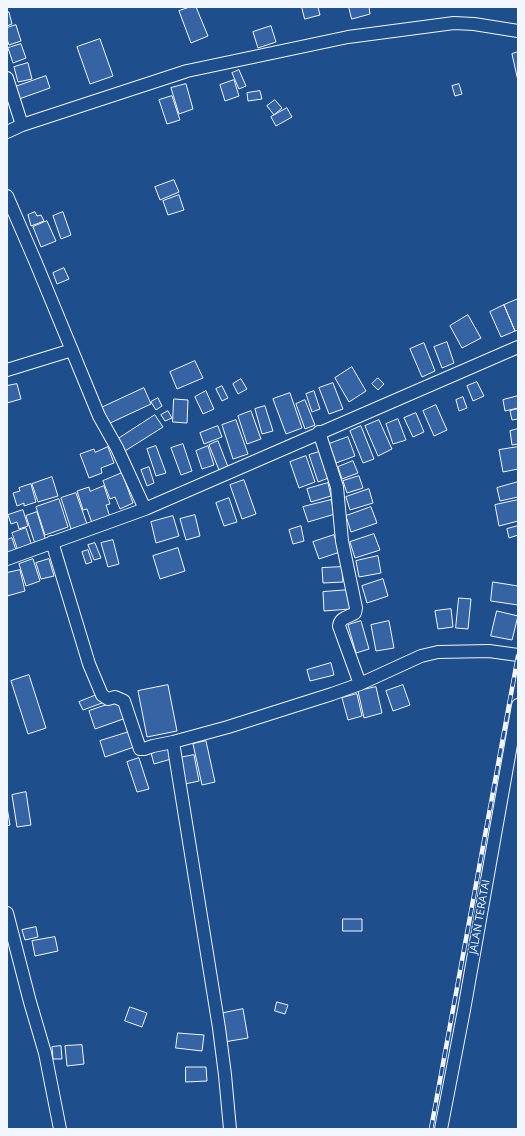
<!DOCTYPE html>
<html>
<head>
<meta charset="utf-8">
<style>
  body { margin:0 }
  #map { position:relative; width:525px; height:1136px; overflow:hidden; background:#1f4e8c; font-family:"Open Sans",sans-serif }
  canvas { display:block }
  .frame { position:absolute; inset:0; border:8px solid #f2f6ff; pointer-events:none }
</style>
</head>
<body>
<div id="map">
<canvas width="525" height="1136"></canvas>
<div class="frame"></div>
</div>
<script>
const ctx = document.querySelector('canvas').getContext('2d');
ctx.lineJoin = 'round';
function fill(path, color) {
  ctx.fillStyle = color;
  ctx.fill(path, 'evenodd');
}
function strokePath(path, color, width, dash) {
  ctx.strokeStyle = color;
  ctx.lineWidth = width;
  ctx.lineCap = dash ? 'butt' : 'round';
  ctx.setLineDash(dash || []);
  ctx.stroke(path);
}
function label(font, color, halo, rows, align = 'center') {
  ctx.font = font + ' "Open Sans",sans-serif';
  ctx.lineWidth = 3;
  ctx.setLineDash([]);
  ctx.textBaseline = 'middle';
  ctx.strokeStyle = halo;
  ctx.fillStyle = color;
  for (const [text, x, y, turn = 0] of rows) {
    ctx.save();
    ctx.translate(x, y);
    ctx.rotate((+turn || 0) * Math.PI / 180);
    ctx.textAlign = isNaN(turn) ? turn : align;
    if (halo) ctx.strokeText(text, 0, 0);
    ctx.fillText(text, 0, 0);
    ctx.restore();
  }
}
const building = new Path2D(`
  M190,7H196L208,36L191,43L179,11Z
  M302,7H318L320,15L305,19Z
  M349,7H369L370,14L352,19Z
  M7,12H9L12,24L7,26Z
  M16,25L21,41L9,45L7,39V28Z
  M271,26L276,42L258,48L253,32Z
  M100,39L113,76L90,84L77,47Z
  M21,44L26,58L13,63L8,48Z
  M518,52V81L512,54Z
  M28,63L32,79L18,82L14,67Z
  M239,70L246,86L239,89L232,73Z
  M46,76L50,88L19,99L15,87Z
  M234,80L239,96L225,101L220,85Z
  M186,84L193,109L179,114L171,88Z
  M459,84L462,94L455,96L452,86Z
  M260,91L262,99L248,101L247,93Z
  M172,96L180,120L167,124L159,100Z
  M275,100L282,108L274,115L267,106Z
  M287,108L292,117L276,126L271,117Z
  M174,180L179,192L160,200L155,187Z
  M179,195L184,210L168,215L163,201Z
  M35,212L37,216L41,215L44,221L31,226L28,215Z
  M63,212L71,235L61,239L53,216Z
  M47,221L56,241L41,247L33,227Z
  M64,268L69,279L57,284L53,273Z
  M518,299V330L515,331L504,305Z
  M504,305L515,331L501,337L490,312Z
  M468,315L481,338L462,348L450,326Z
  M447,342L454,363L442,368L434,347Z
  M424,343L435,371L422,377L410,349Z
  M195,361L203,378L177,389L170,372Z
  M352,367L366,391L349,402L335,378Z
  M378,378L384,384L378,390L372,384Z
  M241,379L247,389L238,394L233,384Z
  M477,382L484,396L473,401L467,386Z
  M333,383L343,409L329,414L319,388Z
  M17,384L21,399L7,403V386Z
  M222,386L228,398L222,401L216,389Z
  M144,388L151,404L108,424L101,408Z
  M206,391L214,409L203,414L195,397Z
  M314,391L320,409L312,412L306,394Z
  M290,393L302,428L286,434L273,399Z
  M518,396V408L505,411L503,400Z
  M463,397L467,408L459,411L456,400Z
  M158,398L162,406L156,410L151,402Z
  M174,399L188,400L187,423L173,422Z
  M305,400L315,425L305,429L296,404Z
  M436,405L447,430L434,436L423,411Z
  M265,406L273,431L262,434L255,409Z
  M518,409V419L512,420L510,411Z
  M168,411L172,418L165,421L161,415Z
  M251,411L261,439L247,444L238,416Z
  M416,413L424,432L413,437L404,418Z
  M155,415L163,427L125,451L118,439Z
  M398,419L406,440L393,444L386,424Z
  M236,420L248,454L233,459L222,425Z
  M379,420L392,449L378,456L365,426Z
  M218,426L222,437L204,444L200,433Z
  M361,426L374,459L363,463L350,431Z
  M518,429V444L512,445L510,431Z
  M348,437L355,456L336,463L329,444Z
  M218,441L228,467L219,470L209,445Z
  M183,444L192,471L181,475L171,448Z
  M156,446L166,473L156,476L147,449Z
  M208,446L214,465L202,469L196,451Z
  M108,447L114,463L101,468L102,473L89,478L80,454L94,449L95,452Z
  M518,447V469L503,472L499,450Z
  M322,451L331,477L318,482L309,455Z
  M306,456L315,482L299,488L290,462Z
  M353,461L358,473L342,479L338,467Z
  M149,467L154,483L147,486L141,470Z
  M122,473L133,503L120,509L115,497L110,499L103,481Z
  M359,476L363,488L347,493L343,481Z
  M52,477L58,496L38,502L32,484Z
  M244,480L256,514L242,519L230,485Z
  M518,482V497L500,501L497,488Z
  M328,483L331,496L311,502L307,489Z
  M31,484L36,502L24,506V503L17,506L13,493L20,491L19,488Z
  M104,486L110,504L106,505L110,517L92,523L87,509L83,510L77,491L89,487L90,491Z
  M369,489L373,503L350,510L346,497Z
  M76,493L87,524L71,529L61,498Z
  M229,498L237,522L224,526L216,503Z
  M59,499L68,527L45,535L36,507Z
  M331,500L335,514L308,522L303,507Z
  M518,500V521L499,526L495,505Z
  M371,507L377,523L351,532L346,516Z
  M23,510L28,526L19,529L17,522L11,524L8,515Z
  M37,512L46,541L35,544L26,516Z
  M195,515L200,536L186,540L180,519Z
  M173,516L179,536L156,543L151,522Z
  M301,526L304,541L293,544L289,530Z
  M518,526V535L509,538L507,529Z
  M26,528L32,546L18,551L12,533Z
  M374,534L380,550L355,558L350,542Z
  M334,535L340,552L319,559L313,542Z
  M12,538L17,553L7,557V540Z
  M113,540L119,564L108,567L101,543Z
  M95,543L101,558L94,560L88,545Z
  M178,548L185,571L160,579L153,556Z
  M88,550L92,562L86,564L82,552Z
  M378,556L381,573L359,577L356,561Z
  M33,559L40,581L26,586L19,564Z
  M49,559L54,576L41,579L36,563Z
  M342,567L343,582L323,583L322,568Z
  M20,570L25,591L7,596V573Z
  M383,579L388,596L367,603L362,586Z
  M493,582L518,586V605L491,601Z
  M349,590L350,609L324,611L323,592Z
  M459,598L471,599L468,629L456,628Z
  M451,609L453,627L438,629L435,611Z
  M497,611L518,616L512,640L491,636Z
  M361,621L369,649L356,653L348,625Z
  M389,621L394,648L376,651L371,625Z
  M331,663L334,675L310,681L307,670Z
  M29,675L46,728L28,734L11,681Z
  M168,685L177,731L147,737L138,691Z
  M403,685L410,705L393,711L386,691Z
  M376,687L382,713L364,718L358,691Z
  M99,694L102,703L83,710L79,702Z
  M357,694L362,716L348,720L342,698Z
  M121,700L126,718L95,729L89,711Z
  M129,732L134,747L105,757L100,741Z
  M206,741L215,782L202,785L193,744Z
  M167,745L171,759L154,764L150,749Z
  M194,755L199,781L185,784L179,758Z
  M139,758L149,789L137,792L127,762Z
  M26,792L31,825L17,827L12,795Z
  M7,807L10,825L7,826Z
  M343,919H362V931H343Z
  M36,927L38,937L25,940L22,930Z
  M55,937L58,951L35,956L32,941Z
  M277,1002L288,1005L285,1014L275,1011Z
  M130,1007L147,1013L142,1027L125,1021Z
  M243,1009L248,1038L224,1042L219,1014Z
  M178,1033L204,1035L202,1051L176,1048Z
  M82,1045L84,1064L67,1066L65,1046Z
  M61,1046L62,1059H53L52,1047Z
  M186,1067H206L207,1081L186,1082Z`);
const minor = new Path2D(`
  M7,78L22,125
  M7,132L22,125L187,71L348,37L454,23L474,24L518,31
  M7,196L36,263L99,416L117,448L145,509
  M7,370L72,350
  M319,432L337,487L342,541L356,608L355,613C349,617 340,617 339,626L360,684
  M52,542L89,664L102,695L108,699L115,697L124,701L140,749H144L153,746L173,742L228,727L332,694L360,684L421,656L438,652L489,651L518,655
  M7,559L145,509L518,347
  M173,742L219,1028L225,1075L230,1129
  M7,913L30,1002L45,1053L60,1129
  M441,1129L464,1010L518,705`);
const rail = new Path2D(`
  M431,1129L518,656`);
const streetNames = [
  ["JALAN TERATAI",480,917,-80]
];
fill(building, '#3563a3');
strokePath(building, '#f2f6ff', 1);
strokePath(minor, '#f2f6ff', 14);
strokePath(minor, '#1f4e8c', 12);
strokePath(rail, '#f2f6ff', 4.5);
strokePath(rail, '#1f4e8c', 3, [9]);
label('11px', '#f2f6ff', '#1f4e8c', streetNames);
</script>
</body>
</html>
